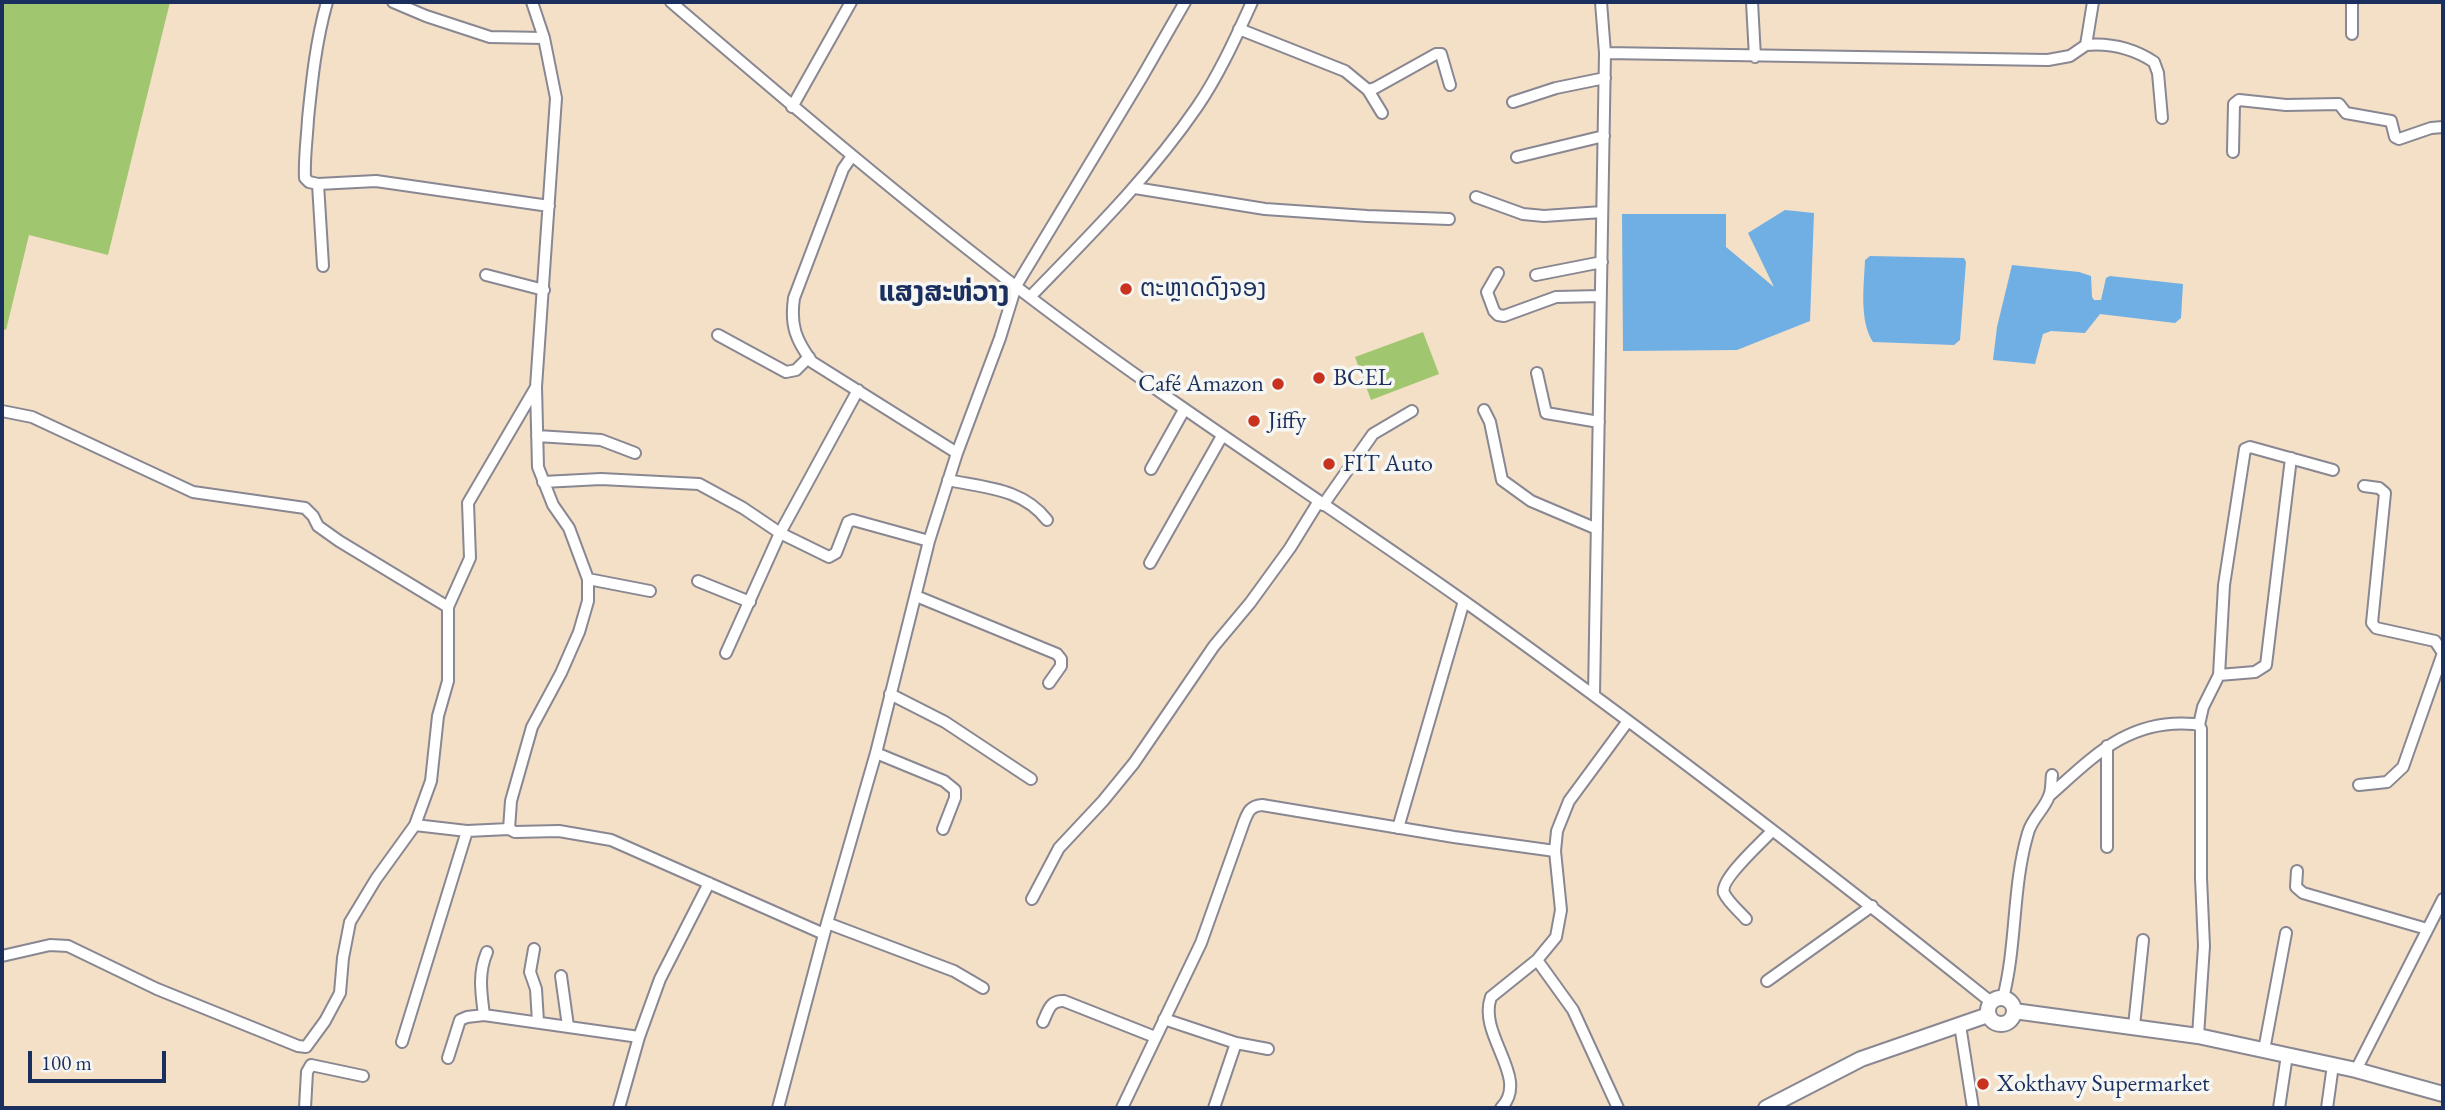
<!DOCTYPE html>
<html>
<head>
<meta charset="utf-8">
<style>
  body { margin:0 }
  #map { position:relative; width:2445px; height:1110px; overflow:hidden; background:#f4dfc7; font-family:"EB Garamond",serif }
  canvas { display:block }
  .frame { position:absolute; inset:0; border:4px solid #1b2f5e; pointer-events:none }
  .scale { position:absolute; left:28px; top:1051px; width:138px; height:32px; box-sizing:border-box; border:4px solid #1b2f5e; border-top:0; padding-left:9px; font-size:21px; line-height:24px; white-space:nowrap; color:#1b2f5e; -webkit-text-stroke:5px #f6f6f2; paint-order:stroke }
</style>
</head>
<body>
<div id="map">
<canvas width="2445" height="1110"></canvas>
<div class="frame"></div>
<div class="scale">100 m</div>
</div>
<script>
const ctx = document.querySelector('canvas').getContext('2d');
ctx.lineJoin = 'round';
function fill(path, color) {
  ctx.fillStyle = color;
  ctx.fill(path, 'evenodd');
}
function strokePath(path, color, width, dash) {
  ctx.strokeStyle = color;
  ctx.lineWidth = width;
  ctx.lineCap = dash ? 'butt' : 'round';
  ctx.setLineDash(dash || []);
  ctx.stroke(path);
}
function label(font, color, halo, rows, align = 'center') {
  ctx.font = font + ' "EB Garamond","Noto Sans Lao",serif';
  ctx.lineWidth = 7;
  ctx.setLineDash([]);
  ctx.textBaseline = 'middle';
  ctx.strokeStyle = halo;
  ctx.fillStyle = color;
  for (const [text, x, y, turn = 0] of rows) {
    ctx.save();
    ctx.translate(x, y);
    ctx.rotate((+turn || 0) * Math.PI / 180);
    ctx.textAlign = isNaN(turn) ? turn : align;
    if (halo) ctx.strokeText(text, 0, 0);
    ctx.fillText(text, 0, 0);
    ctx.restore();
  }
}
const green = new Path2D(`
  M2,2H170L108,255L29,235L6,330L2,329Z
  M1423,332L1439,374L1371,400L1355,357Z`);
const water = new Path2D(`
  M1785,210L1814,213L1810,321L1737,350L1623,351L1622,214H1726V247L1774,287L1748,233Z
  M1870,256L1964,258L1966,262L1960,340L1954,345L1873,342C1859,320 1864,285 1865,260Z
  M2012,265L2079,272L2091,276L2092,297L2094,300H2101L2106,278L2110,276L2183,284L2181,318L2175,323L2100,314L2085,333L2051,331L2043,334L2035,364L1993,360L1997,327Z`);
const minor = new Path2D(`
  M327,2C316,41 312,79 308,119C307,139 304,158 305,178L309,182L318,184L376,181L549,206
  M393,2L426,16L490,37L544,38
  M671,2C789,103 907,204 1031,298C1173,406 1323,501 1468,604C1646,731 1820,865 1991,1002
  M1752,2L1755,57
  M2352,2V34
  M1239,29L1345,71L1368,90L1382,113
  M2086,45C2110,43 2134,49 2154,62L2158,73L2162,118
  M1605,53L2048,60L2070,56L2086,45L2093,2
  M1368,90L1375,88L1436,54H1441L1450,85
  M1513,102L1556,88L1605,78
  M792,107L851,2
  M2233,152L2234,104L2239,100L2286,105L2339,104L2346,113L2391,121L2395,137L2399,139L2431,128L2443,127
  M852,156L843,169L794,298C790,326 796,340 812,362L957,453
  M1517,157L1604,136
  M318,184L323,266
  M1135,188L1265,209L1367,216L1449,219
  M1476,197L1523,214L1544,216L1602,212
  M1498,273L1487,292L1494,311L1498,315L1504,316L1556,297L1601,296
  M486,275L544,290
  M1536,275L1602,262
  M1030,297C1089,236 1149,177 1197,107C1219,75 1236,37 1252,2
  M718,335L786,372L796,370L809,357
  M1537,373L1546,413L1599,422
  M1484,410L1490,422L1502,480L1531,501L1597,529
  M2,411L32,417L193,492L305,508L313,516L318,526L339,541L448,607
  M537,436L601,440L635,453
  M1151,469L1184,410
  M948,480C985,488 1022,488 1047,520
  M543,482L601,479L699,484L743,508L780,533L829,557L836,553L848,522L853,520L929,541
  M2364,486L2379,488L2385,493L2372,623L2376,628L2435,641L2443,653
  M1323,505L1373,434L1412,411
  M1150,563L1222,436
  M588,579L650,591
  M698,581L750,602
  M916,596L1057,654L1061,659V666L1049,683
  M726,653L780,533L858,390
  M2219,675L2255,672L2266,665L2291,458
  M890,694L945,722L1031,779
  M1594,694L1605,53L1601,2
  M2199,725L2203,707L2219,675L2224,585L2245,449L2250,447L2333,470
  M2107,746V847
  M876,753L944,781L955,790V798L943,829
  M2359,785L2387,782L2403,767L2443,653
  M2049,796C2094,756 2129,718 2194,724L2199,725L2201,729V878L2204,946L2198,1036
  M415,825L467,831L509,829L515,832L559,831L611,840L824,934
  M1398,828L1464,601
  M509,829L511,801L532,727L561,673L579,632L588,601V579L569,528L553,505L538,467L536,387L556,98L544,38L532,2
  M2297,871L2296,887L2303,893L2427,929
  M1032,899L1059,848L1103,801L1134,763L1214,646L1250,603L1290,548L1319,501
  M1746,919C1740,912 1728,902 1724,893C1719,880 1763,841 1772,831
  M827,923L954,971L983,988
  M534,949L530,972L536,989L538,1022
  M2,956L50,945L68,946L157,989L298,1046L306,1047L325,1021L340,993L343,958L350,922L376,879L415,825L431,781L438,716L448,681V607L470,558L468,503L536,387
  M1537,960L1573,1010L1618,1108
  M561,976L568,1026
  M1767,981L1872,906
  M2003,998C2017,944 2012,887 2028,833C2032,818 2044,810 2049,796C2052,790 2051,781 2052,775
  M484,1015C481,992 478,973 487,952
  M1164,1019L1236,1043L1268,1049
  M1043,1022C1048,1011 1050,1000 1064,1001L1155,1037
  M1960,1025L1973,1108
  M2134,1026L2143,940
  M402,1042L467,831
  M2264,1050L2286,933
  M448,1058L460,1020L467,1017L484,1015L639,1037
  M2356,1070L2443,899
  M305,1108L307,1072L311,1065L363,1076
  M619,1108L639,1037L660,979L709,883
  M778,1108L827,923L876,753L929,541L957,453L1000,338L1016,286L1142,77L1185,2
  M1122,1108L1201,943L1244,822C1248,812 1250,806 1262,805L1454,837L1555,851
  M1214,1108L1236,1043
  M1501,1108C1531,1078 1477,1035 1491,997L1537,960L1556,937L1561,910L1555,851L1557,831L1569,801L1628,721
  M2279,1108L2287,1055
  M2327,1108L2333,1065`);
const major = new Path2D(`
  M1988 1011a13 13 0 1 1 26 0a13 13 0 1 1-26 0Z
  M2014,1011L2198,1036L2356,1070L2443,1094
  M1766,1108L1861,1059L1988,1015`);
const markers = [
  [1126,289,7,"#c8321e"],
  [1319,378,7,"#c8321e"],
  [1278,384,7,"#c8321e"],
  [1254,421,7,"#c8321e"],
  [1329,464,7,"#c8321e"],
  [1983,1084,7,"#c8321e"]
];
const poiNames = [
  ["ຕະຫຼາດດົງຈອງ",1140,289],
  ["BCEL",1333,378],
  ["Café Amazon",1264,384,"right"],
  ["Jiffy",1268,421],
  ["FIT Auto",1343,464],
  ["Xokthavy Supermarket",1997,1084]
];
const quarterNames = [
  ["ແສງສະຫ່ວາງ",944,293]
];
fill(green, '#a1c670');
fill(water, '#70afe3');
strokePath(minor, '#888792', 14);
strokePath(major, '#888792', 18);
strokePath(minor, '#fff', 10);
strokePath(major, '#fff', 14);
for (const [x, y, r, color] of markers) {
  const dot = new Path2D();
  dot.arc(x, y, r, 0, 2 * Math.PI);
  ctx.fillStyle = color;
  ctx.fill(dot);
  strokePath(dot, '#f6f6f2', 2.5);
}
label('24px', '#1b2f5e', '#f6f6f2', poiNames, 'left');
label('bold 28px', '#1b2f5e', '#f6f6f2', quarterNames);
</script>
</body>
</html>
